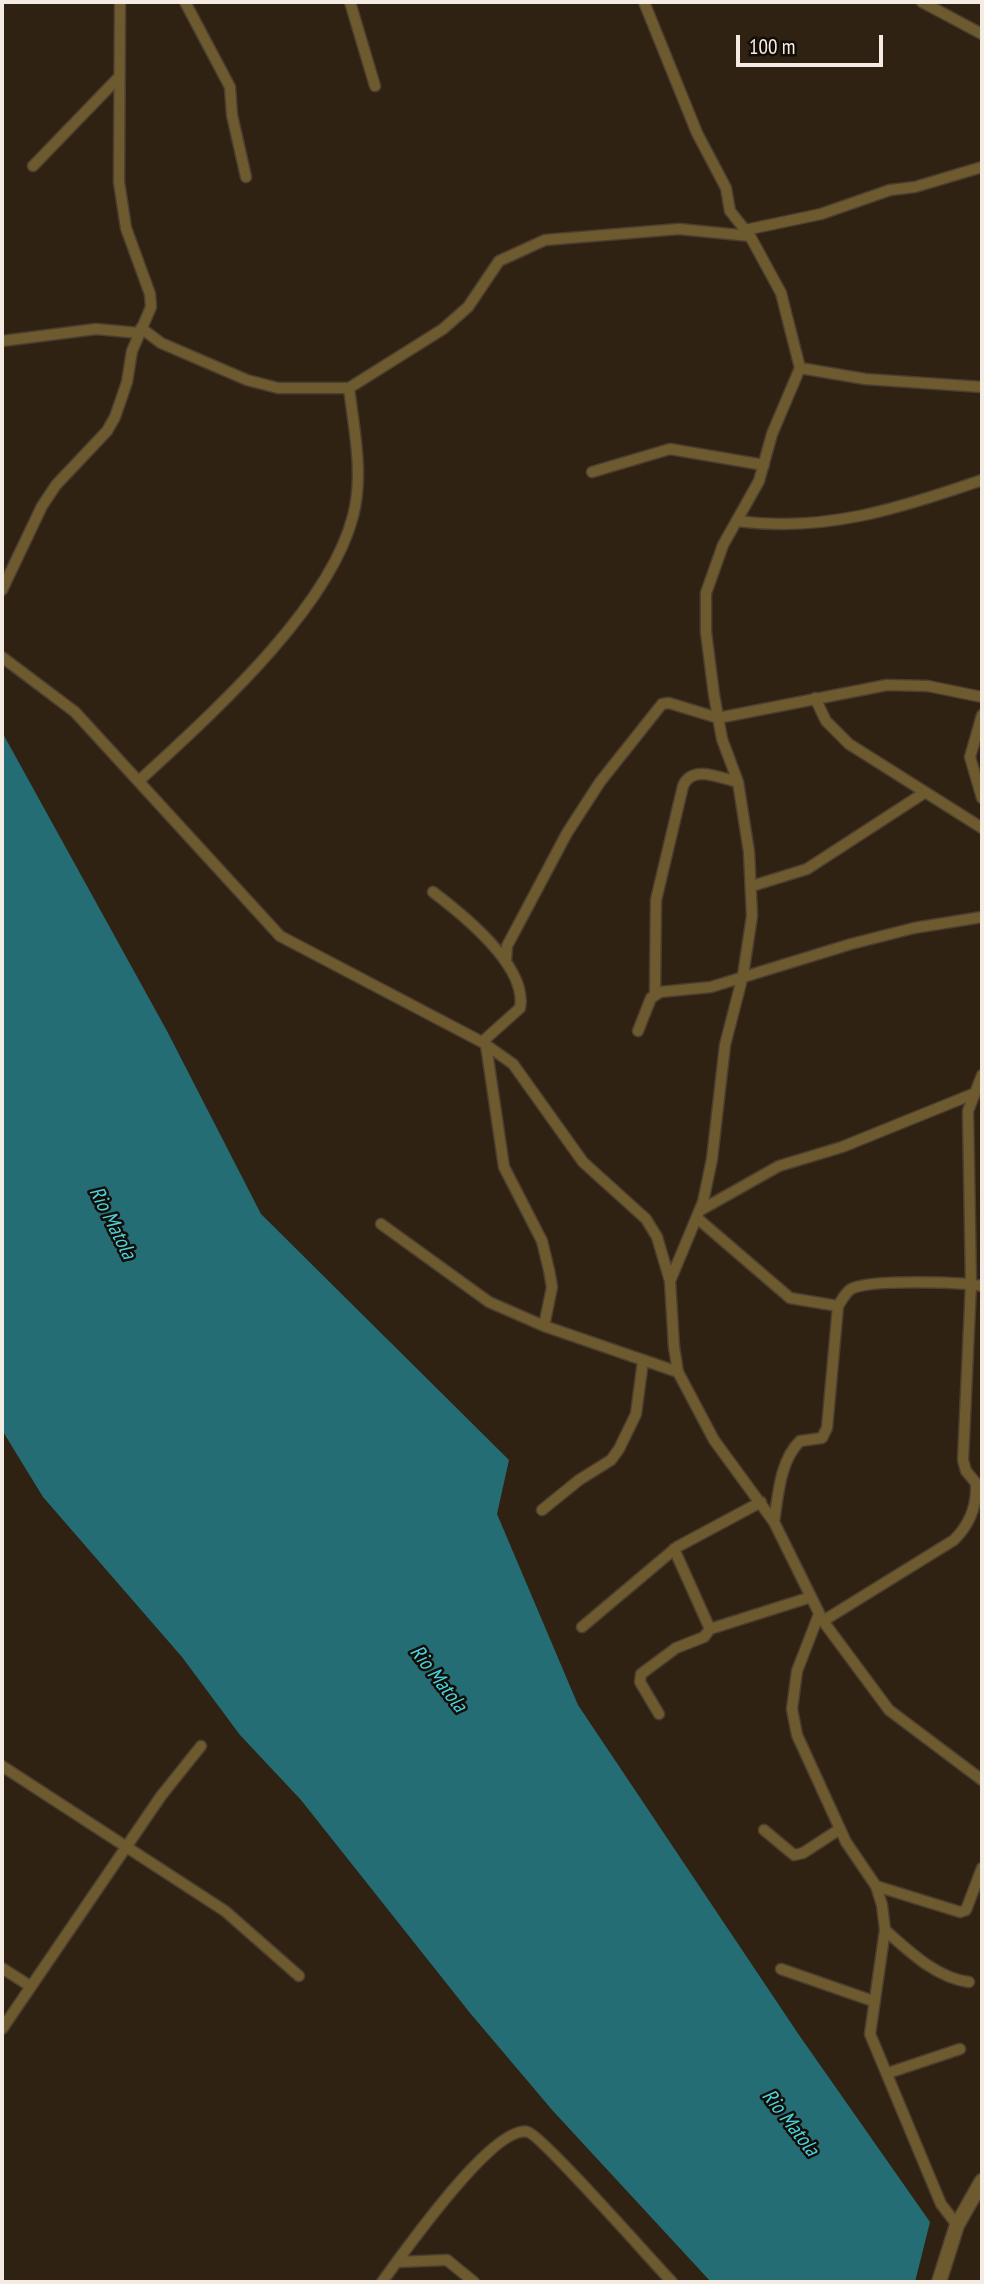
<!DOCTYPE html>
<html>
<head>
<meta charset="utf-8">
<style>
  body { margin:0 }
  #map { position:relative; width:984px; height:2284px; overflow:hidden; background:#2f2213; font-family:"PT Sans Narrow",sans-serif }
  canvas { display:block }
  .frame { position:absolute; inset:0; border:4px solid #f4ebe2; pointer-events:none }
  .scale { position:absolute; left:736px; top:35px; width:147px; height:32px; box-sizing:border-box; border:4px solid #f4ebe2; border-top:0; padding-left:9px; font-size:21px; line-height:24px; white-space:nowrap; color:#f4ebe2; -webkit-text-stroke:5px #130d07; paint-order:stroke }
</style>
</head>
<body>
<div id="map">
<canvas width="984" height="2284"></canvas>
<div class="frame"></div>
<div class="scale">100 m</div>
</div>
<script>
const ctx = document.querySelector('canvas').getContext('2d');
ctx.lineJoin = 'round';
function fill(path, color) {
  ctx.fillStyle = color;
  ctx.fill(path, 'evenodd');
}
function strokePath(path, color, width, dash) {
  ctx.strokeStyle = color;
  ctx.lineWidth = width;
  ctx.lineCap = dash ? 'butt' : 'round';
  ctx.setLineDash(dash || []);
  ctx.stroke(path);
}
function label(font, color, halo, rows, align = 'center') {
  ctx.font = font + ' "PT Sans Narrow",sans-serif';
  ctx.lineWidth = 5;
  ctx.setLineDash([]);
  ctx.textBaseline = 'middle';
  ctx.strokeStyle = halo;
  ctx.fillStyle = color;
  for (const [text, x, y, turn = 0] of rows) {
    ctx.save();
    ctx.translate(x, y);
    ctx.rotate((+turn || 0) * Math.PI / 180);
    ctx.textAlign = isNaN(turn) ? turn : align;
    if (halo) ctx.strokeText(text, 0, 0);
    ctx.fillText(text, 0, 0);
    ctx.restore();
  }
}
const water = new Path2D(`
  M2,732L167,1031L261,1214L509,1460L497,1514L578,1705L799,2035L930,2222L915,2282H711L553,2111L470,2013L301,1800L240,1735L182,1657L43,1497L2,1430Z`);
const minor = new Path2D(`
  M185,2L230,87L232,115L246,177
  M350,2L375,86
  M644,2L697,133L726,188L730,211L750,236L781,293L800,368L772,434L759,481L723,545L706,593V632L714,695L722,739L738,782L749,852L752,916L743,975L725,1045L712,1159L703,1202L670,1281L674,1347L678,1372L714,1440L774,1522L823,1621L889,1710L982,1780
  M922,2L982,34
  M33,166L119,77
  M745,230L821,214L890,190L915,187L982,167
  M141,328L161,343L247,380L278,388H349L443,329L468,307L499,261L545,240L679,229L750,236
  M2,341L96,329L139,333
  M800,368L865,379L982,387
  M592,472L670,449L764,465
  M737,521C824,533 901,508 982,480
  M2,590L42,506L56,485L107,431L115,417L127,382L132,351L151,307L150,294L126,228L119,182L120,2
  M2,657L75,712L280,936L482,1042L513,1064L583,1162L646,1219L657,1237L670,1281
  M815,698L826,721L849,744L982,828
  M982,715L970,757L982,798
  M140,780C210,715 329,610 353,516C364,475 354,429 349,388
  M752,886L807,869L924,793
  M433,892C462,914 528,966 520,1008L482,1042
  M506,961L507,946L567,833L600,782L662,704L669,703L718,718L887,685L928,686L982,697
  M655,994L656,900L683,786C692,764 720,778 738,782
  M638,1031L651,998L660,992L711,987L851,944L914,928L982,917
  M486,1045L504,1167L542,1241L549,1270L552,1287L544,1326
  M982,1075L968,1111L971,1284L963,1460L966,1471L982,1490
  M699,1211L779,1166L842,1147L973,1094
  M697,1218L790,1298L838,1306C842,1300 845,1293 851,1289C869,1279 961,1282 982,1286
  M381,1224L489,1302L544,1326L678,1372
  M542,1510L579,1480L611,1460L619,1449L636,1414L643,1361
  M774,1522C778,1496 780,1460 800,1441L822,1438L827,1428L838,1306
  M674,1549L710,1629
  M819,1614L797,1671L792,1709L797,1735L846,1842L876,1886L882,1905L885,1930L870,2034L941,2204L957,2225
  M823,1621L954,1540C969,1525 977,1506 976,1485
  M582,1627L677,1547L761,1502
  M659,1714L640,1682L641,1674L676,1648L704,1637L710,1629L811,1597
  M2,1766L225,1911L299,1976
  M764,1830L794,1855L803,1853L840,1829
  M876,1886L960,1912L966,1910L982,1868
  M885,1930C909,1951 936,1978 969,1982
  M2,1968L30,1986
  M781,1969L873,2001
  M2,2029L161,1796L201,1746
  M888,2073L960,2049
  M397,2262L447,2260L474,2282
  M382,2282C402,2255 494,2123 528,2132C541,2135 653,2262 672,2282`);
const tertiary = new Path2D(`
  M939,2282L957,2225L982,2181`);
const waterNames = [
  ["Rio Matola",112,1223,63],
  ["Rio Matola",438,1679,52],
  ["Rio Matola",790,2123,52]
];
fill(water, '#256d74');
strokePath(minor, '#4b3e30', 13);
strokePath(tertiary, '#4b3e30', 17);
strokePath(minor, '#6d5a2e', 10);
strokePath(tertiary, '#6d5a2e', 14);
label('italic 21px', '#49d4e1', '#130d07', waterNames);
</script>
</body>
</html>
